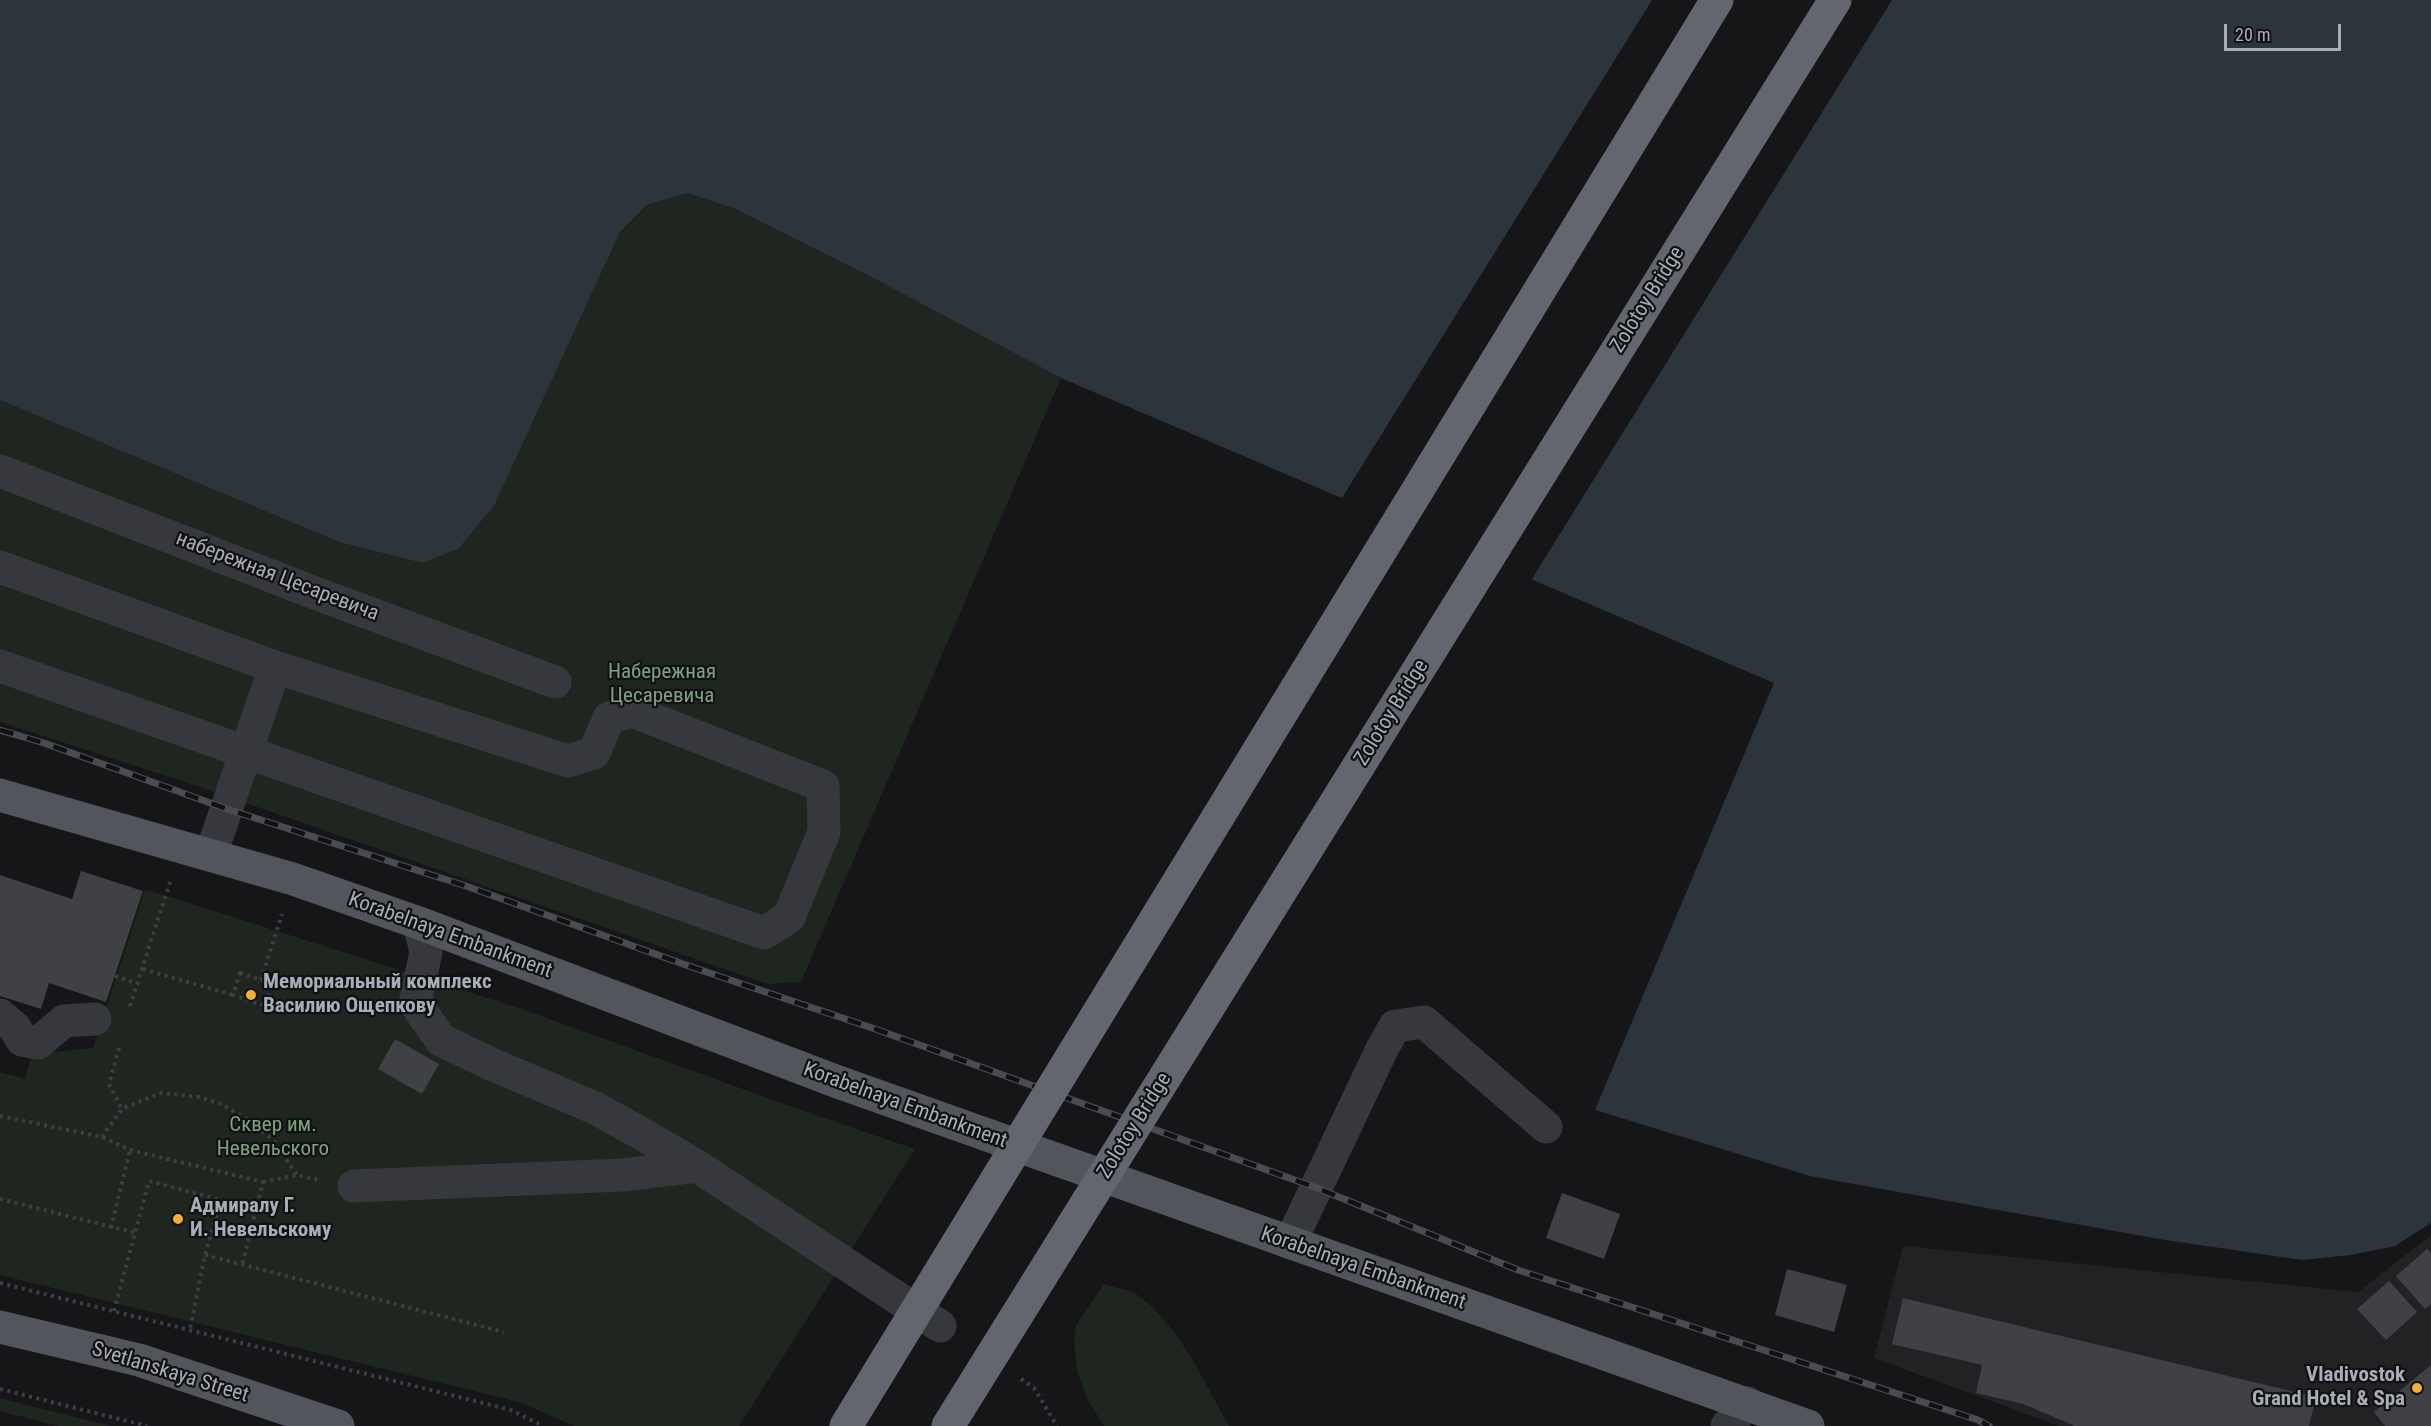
<!DOCTYPE html>
<html>
<head>
<meta charset="utf-8">
<style>
  body { margin:0 }
  #map { position:relative; width:2431px; height:1426px; overflow:hidden; background:#161618; font-family:"Roboto Condensed",sans-serif }
  canvas { display:block }
  .scale { position:absolute; left:2224px; top:24px; width:117px; height:27px; box-sizing:border-box; border:3px solid #a8adb8; border-top:0; padding-left:8px; font-size:18px; line-height:21px; white-space:nowrap; color:#a8adb8; -webkit-text-stroke:4px #111113; paint-order:stroke }
</style>
</head>
<body>
<div id="map">
<canvas width="2431" height="1426"></canvas>
<div class="scale">20 m</div>
</div>
<script>
const ctx = document.querySelector('canvas').getContext('2d');
ctx.lineJoin = 'round';
function fill(path, color) {
  ctx.fillStyle = color;
  ctx.fill(path, 'evenodd');
}
function strokePath(path, color, width, dash) {
  ctx.strokeStyle = color;
  ctx.lineWidth = width;
  ctx.lineCap = dash ? 'butt' : 'round';
  ctx.setLineDash(dash || []);
  ctx.stroke(path);
}
function label(font, color, halo, rows, align = 'center') {
  ctx.font = font + ' "Roboto Condensed",sans-serif';
  ctx.lineWidth = 4.5;
  ctx.setLineDash([]);
  ctx.textBaseline = 'middle';
  ctx.strokeStyle = halo;
  ctx.fillStyle = color;
  for (const [text, x, y, turn = 0] of rows) {
    ctx.save();
    ctx.translate(x, y);
    ctx.rotate((+turn || 0) * Math.PI / 180);
    ctx.textAlign = isNaN(turn) ? turn : align;
    if (halo) ctx.strokeText(text, 0, 0);
    ctx.fillText(text, 0, 0);
    ctx.restore();
  }
}
const built = new Path2D(`
  M2431,1235V1426H2059L1874,1358L1903,1246L2358,1292Z`);
const green = new Path2D(`
  M687,193L733,208L877,280L1061,378L801,982L768,984L185,782L0,722V400L339,542L495,504L620,232L647,205Z
  M145,889L519,1008L798,1109L915,1149L739,1426H574L519,1402L0,1275V1072L25,1079L32,1054L93,1048Z
  M1104,1284C1115,1288 1131,1290 1139,1296C1181,1328 1204,1382 1229,1426H1104L1088,1400L1077,1372L1074,1338L1076,1325Z
  M0,1398L110,1426H58L0,1411Z`);
const water = new Path2D(`
  M0,0H2431V1223L2395,1246L2351,1255L2302,1260L2159,1239L1810,1176L1595,1110L1774,683L1061,378L877,280L733,208L687,193L647,205L620,232L495,504L459,548L423,563L339,542L0,400Z`);
const pier = new Path2D(`
  M1652,0H1892L1530,582L1340,501Z`);
const building = new Path2D(`
  M81,871L143,891L106,1002L49,983L41,1009L0,996V875L72,899Z
  M395,1039L439,1064L422,1094L378,1069Z
  M1562,1193L1620,1214L1604,1259L1546,1238Z
  M2427,1249L2431,1253V1304L2425,1309L2396,1276Z
  M1787,1269L1847,1285L1834,1332L1775,1315Z
  M2389,1281L2417,1312L2386,1340L2357,1309Z
  M1903,1298L2316,1397L2309,1426H2075L2023,1404L1976,1393L1982,1365L1892,1344Z
  M2431,1365V1426H2385L2374,1412Z`);
const path = new Path2D(`
  M143,969L233,995
  M240,973L273,984L265,1006L233,995Z
  M115,976L136,983
  M261,980L282,914
  M130,1006L170,882
  M119,1048L109,1084L122,1109
  M0,1116L102,1137L130,1150L263,1182L242,1265
  M102,1137L122,1109L161,1093L198,1097L221,1104L252,1122L273,1140L297,1175
  M263,1182L297,1175L318,1180
  M0,1199L136,1233
  M111,1228L130,1150
  M205,1255L504,1332
  M0,1283L511,1410L543,1426
  M114,1311L149,1181L221,1200L205,1255L190,1329
  M1021,1379L1034,1388L1057,1426
  M0,1389L147,1426`);
const minor = new Path2D(`
  M0,471L315,593L555,682
  M0,567L275,667
  M0,666L764,933L789,917L824,832L823,786L632,711L609,718L594,753L568,761L275,667L211,854
  M419,923L426,952L415,1003L441,1040L491,1064L595,1108L642,1134L697,1166L940,1326
  M0,1015L15,1028L22,1040L38,1043L64,1021L95,1019
  M354,1186L623,1175L697,1166
  M1290,1243L1382,1049L1395,1026L1424,1022L1546,1127
  M1727,1426L1748,1403`);
const major = new Path2D(`
  M0,795L293,879L419,923L838,1082L1808,1426
  M0,1327L139,1360L338,1426`);
const rail = new Path2D(`
  M0,730L44,743L227,809L466,886L683,964L878,1030L1317,1188L1518,1270L1978,1420L1989,1426`);
const highwayBridge = new Path2D(`
  M846,1426L1717,0
  M948,1426L1835,0`);
const markers = [
  [251,995,6,"#f2b134"],
  [178,1219,6,"#f2b134"],
  [2417,1388,6,"#f2b134"]
];
const streetNames = [
  ["Zolotoy Bridge",1648,300,-58],
  ["набережная Цесаревича",277,577,21],
  ["Zolotoy Bridge",1392,713,-58],
  ["Korabelnaya Embankment",450,936,20],
  ["Korabelnaya Embankment",905,1106,20],
  ["Zolotoy Bridge",1135,1126,-58],
  ["Korabelnaya Embankment",1363,1269,19],
  ["Svetlanskaya Street",170,1373,17]
];
const parkNames = [
  ["Набережная",662,673],
  ["Цесаревича",662,697],
  ["Сквер им.",273,1126],
  ["Невельского",273,1150]
];
const poiNames = [
  ["Мемориальный комплекс",263,983],
  ["Василию Ощепкову",263,1007],
  ["Адмиралу Г.",190,1207],
  ["И. Невельскому",190,1231],
  ["Vladivostok",2405,1376,"right"],
  ["Grand Hotel & Spa",2405,1400,"right"]
];
fill(built, '#222225');
fill(green, '#1e261f');
fill(water, '#2c353c');
fill(pier, '#161618');
fill(building, '#404145');
strokePath(path, '#3d3f44', 4, [3, 4.5]);
strokePath(minor, '#37383d', 33);
strokePath(major, '#53555c', 33);
strokePath(rail, '#4a4c52', 7);
strokePath(rail, '#111113', 4.5, [14]);
strokePath(highwayBridge, '#63666e', 33);
for (const [x, y, r, color] of markers) {
  const dot = new Path2D();
  dot.arc(x, y, r, 0, 2 * Math.PI);
  ctx.fillStyle = color;
  ctx.fill(dot);
  strokePath(dot, '#111113', 2);
}
label('21px', '#a8adb8', '#111113', streetNames);
label('21px', '#7fa381', '#111113', parkNames);
label('bold 21px', '#a8adb8', '#111113', poiNames, 'left');
</script>
</body>
</html>
